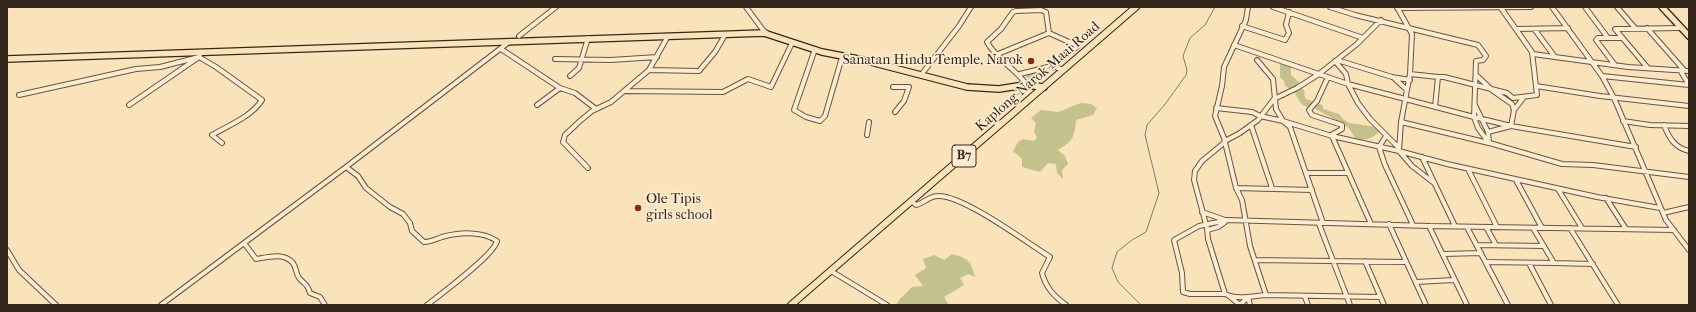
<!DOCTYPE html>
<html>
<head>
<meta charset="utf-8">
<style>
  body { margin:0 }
  #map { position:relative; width:1696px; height:312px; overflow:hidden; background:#fae2ba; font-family:"IM FELL French Canon",serif }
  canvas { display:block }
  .frame { position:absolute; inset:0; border:8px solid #35261b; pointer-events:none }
</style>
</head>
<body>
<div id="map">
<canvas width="1696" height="312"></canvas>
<div class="frame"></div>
</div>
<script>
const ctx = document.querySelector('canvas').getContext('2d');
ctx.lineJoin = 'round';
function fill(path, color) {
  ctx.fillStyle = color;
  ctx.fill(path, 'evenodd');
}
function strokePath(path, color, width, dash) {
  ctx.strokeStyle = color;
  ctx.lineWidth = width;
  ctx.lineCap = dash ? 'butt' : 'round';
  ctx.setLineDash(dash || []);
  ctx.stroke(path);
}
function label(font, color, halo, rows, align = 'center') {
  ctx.font = font + ' "IM FELL French Canon",serif';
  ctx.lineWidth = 3.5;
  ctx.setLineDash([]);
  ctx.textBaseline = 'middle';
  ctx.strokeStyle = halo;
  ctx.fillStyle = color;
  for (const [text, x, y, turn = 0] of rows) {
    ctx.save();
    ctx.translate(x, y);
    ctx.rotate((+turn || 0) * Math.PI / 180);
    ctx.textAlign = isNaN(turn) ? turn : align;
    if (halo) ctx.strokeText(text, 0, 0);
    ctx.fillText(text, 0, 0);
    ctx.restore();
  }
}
const green = new Path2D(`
  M1280,63L1291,67V75L1299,82L1297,86L1290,89L1285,86L1284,81L1280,77Z
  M1046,69L1053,70L1037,83L1025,76Z
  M1300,88L1303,89L1305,93L1304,95L1306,99L1315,102L1311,107C1301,108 1298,99 1294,91Z
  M1081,103L1091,104L1097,108L1093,115L1076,120C1075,137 1072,142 1058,150L1065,156L1068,164L1062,170L1063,179L1057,173L1056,164L1048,163L1040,172L1022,167V159L1013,151L1018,142L1023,139L1034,141L1037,137L1034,132L1036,123L1031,118L1041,110L1058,112Z
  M1320,104L1323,106V109L1339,114L1343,119L1349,123L1376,127L1379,132C1371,139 1366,141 1356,139L1348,127L1314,108L1316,105Z
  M952,254C968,258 971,261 975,277L968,274L960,278L964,285L944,297L949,305H896L899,300L912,287L923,286L915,275L926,268L923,259L934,255L944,260Z`);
const stream = new Path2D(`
  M1141,305L1118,282L1112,268L1117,252L1132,240L1146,232L1159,193L1145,135L1147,125L1166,103L1186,75L1187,70L1183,56L1190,38L1205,25L1215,7`);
const minor = new Path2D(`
  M746,7L763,30L768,34
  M1248,7L1246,20L1224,67L1222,86L1215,116L1224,138L1236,188L1242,200L1250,246L1266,295
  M1273,7L1363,38
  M1330,7L1355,15L1478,45L1486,56L1483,60L1476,61L1474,117L1478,128L1489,143
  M1397,7L1412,34L1410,74L1401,122L1399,151L1412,166L1434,183
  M1552,7L1602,76L1614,98L1666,220L1689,250
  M1585,7L1608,38H1598L1596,40L1615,65
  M1617,7L1635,28
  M1397,8L1531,7
  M1242,26L1285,40L1289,33L1286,25L1289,12
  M1647,28L1684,70
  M1517,29L1568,28
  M1535,30L1555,57
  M519,36L556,7
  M1608,38H1621
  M1234,45L1348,84L1474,117L1511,126L1636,147
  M501,49L560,88L575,93L596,109
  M815,49L794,110L806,117L820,121L825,116L842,57
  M200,54L199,57L216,67L262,100C251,117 229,125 212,135L222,143
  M998,54L1049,33L1078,46L1059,61L1054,67
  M1533,54L1628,67L1689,71
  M555,59L611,60L657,57
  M1257,60L1273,79L1276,109L1283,121L1290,127L1323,223
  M1337,60L1392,77L1410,80
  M1335,61L1346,74L1348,84L1358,103L1370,119L1399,148
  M1647,67L1615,29L1681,28
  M649,70L699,71L715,52L725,35
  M1680,70L1689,85
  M1020,74L1052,66L1064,70
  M1410,74L1438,77
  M921,75L959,26L971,7
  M1476,75L1492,90L1512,104L1514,110L1511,126L1488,132
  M570,76L579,68L588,38
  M1602,76L1689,85
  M1328,77L1317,101L1309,110L1312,115L1342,125V129L1331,135
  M1394,78L1407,90
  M1027,85C1016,69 996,59 987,42L1001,29L1013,12L1016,11L1041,10L1046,12L1049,33
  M1536,86L1600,96L1689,106
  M893,87H909L904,101L895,112
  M625,91L723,92L748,79L771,87L792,43
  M19,95L136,69L160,67L199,57L129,105
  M537,105L560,88
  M1475,105L1488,132L1489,143
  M1435,107L1438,77H1444L1507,93L1513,98L1537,95L1532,52L1501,8
  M1216,108L1252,112L1260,116L1283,121L1332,136L1399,151L1447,164L1597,197L1660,208
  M1514,110L1524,97
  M1623,121L1650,125L1689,126
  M1401,122L1493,144L1562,164L1593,165L1689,177
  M1251,125L1272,188
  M1664,125C1669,138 1675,148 1689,151
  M867,135L869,122
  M1332,136L1371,224
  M1386,136L1379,147L1385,165L1413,225
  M1225,141L1240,133L1258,120L1274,99L1297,88L1319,74L1357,44L1381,20
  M1225,142L1202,161L1195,171L1194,180L1207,228L1208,239L1225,294C1237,300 1253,296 1266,295L1380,297
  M1422,157L1455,226
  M346,167L358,176L366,188L390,207L403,214L410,223L412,231L424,242C431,242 436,239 442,237C460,232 482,231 497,241C494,255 441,294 427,305
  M588,168L563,142L565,135L580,121L592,111L611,102L649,70L668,36
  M1468,169L1497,227
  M1306,173H1348
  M1516,180L1542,228
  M1236,188L1312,190
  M1558,189L1582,228
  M1606,198L1626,229
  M911,201L916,205C924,203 929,196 938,196C963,195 1026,242 1050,257L1042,273C1046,288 1054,296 1066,305
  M1202,212L1225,220
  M1663,213L1689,207
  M1319,224L1350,305
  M1389,224L1426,305
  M1429,226L1467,305
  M1467,227L1508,305
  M1486,227L1496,245
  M1570,228L1618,305
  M1208,230L1218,227L1225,222
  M244,243L256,259C268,257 284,252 293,263C296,267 296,274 299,278C305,285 307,283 310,293L320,297L325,305
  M1477,245L1544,246
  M7,250L19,270L56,305
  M1443,254L1481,253
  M1255,260L1406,262
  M1365,261L1384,305
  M1487,262L1554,263L1533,228
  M1529,263L1551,305
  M1554,263L1593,264
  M831,271L887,305
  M1416,282L1454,280
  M1225,294H1190L1183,292L1182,273L1174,240L1199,226L1227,220L1429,226L1674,230
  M1229,296L1240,305
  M1305,297L1308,305
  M161,305L346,167L509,42
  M1240,305L1248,297L1250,305`);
const major = new Path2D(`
  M1662,7L1689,36
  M7,59L764,33L822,52L863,60L967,87L999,89L1024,85L1044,87`);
const highway = new Path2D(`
  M791,305L1136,7`);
const markers = [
  [1031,61,4,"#8f2418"],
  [638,208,4,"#8f2418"]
];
const shields = [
  [964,156,24]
];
const shieldNames = [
  ["B7",964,156]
];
const poiNames = [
  ["Sanatan Hindu Temple, Narok",1023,61],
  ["Ole Tipis",646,200,"left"],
  ["girls school",646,216,"left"]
];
const streetNames = [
  ["Kaplong-Narok-Maai Road",1038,77,-41]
];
fill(green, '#c4c28c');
strokePath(stream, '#758172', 1);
strokePath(minor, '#665543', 6);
strokePath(major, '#35261b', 8);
strokePath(highway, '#35261b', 8);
strokePath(minor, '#fcecd2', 4);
strokePath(major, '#fae2ba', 5.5);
strokePath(highway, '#fae2ba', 6);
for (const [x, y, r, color] of markers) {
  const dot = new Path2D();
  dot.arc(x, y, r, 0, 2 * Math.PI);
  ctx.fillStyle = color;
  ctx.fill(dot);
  strokePath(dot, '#fcecd2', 1.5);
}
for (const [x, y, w] of shields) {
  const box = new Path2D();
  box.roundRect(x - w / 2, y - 11, w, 22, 3);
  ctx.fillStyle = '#fcecd2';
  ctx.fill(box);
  strokePath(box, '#35261b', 1);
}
label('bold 13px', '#35261b', null, shieldNames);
label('14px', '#35261b', '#fcecd2', poiNames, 'right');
label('14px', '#35261b', '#fcecd2', streetNames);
</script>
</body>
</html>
